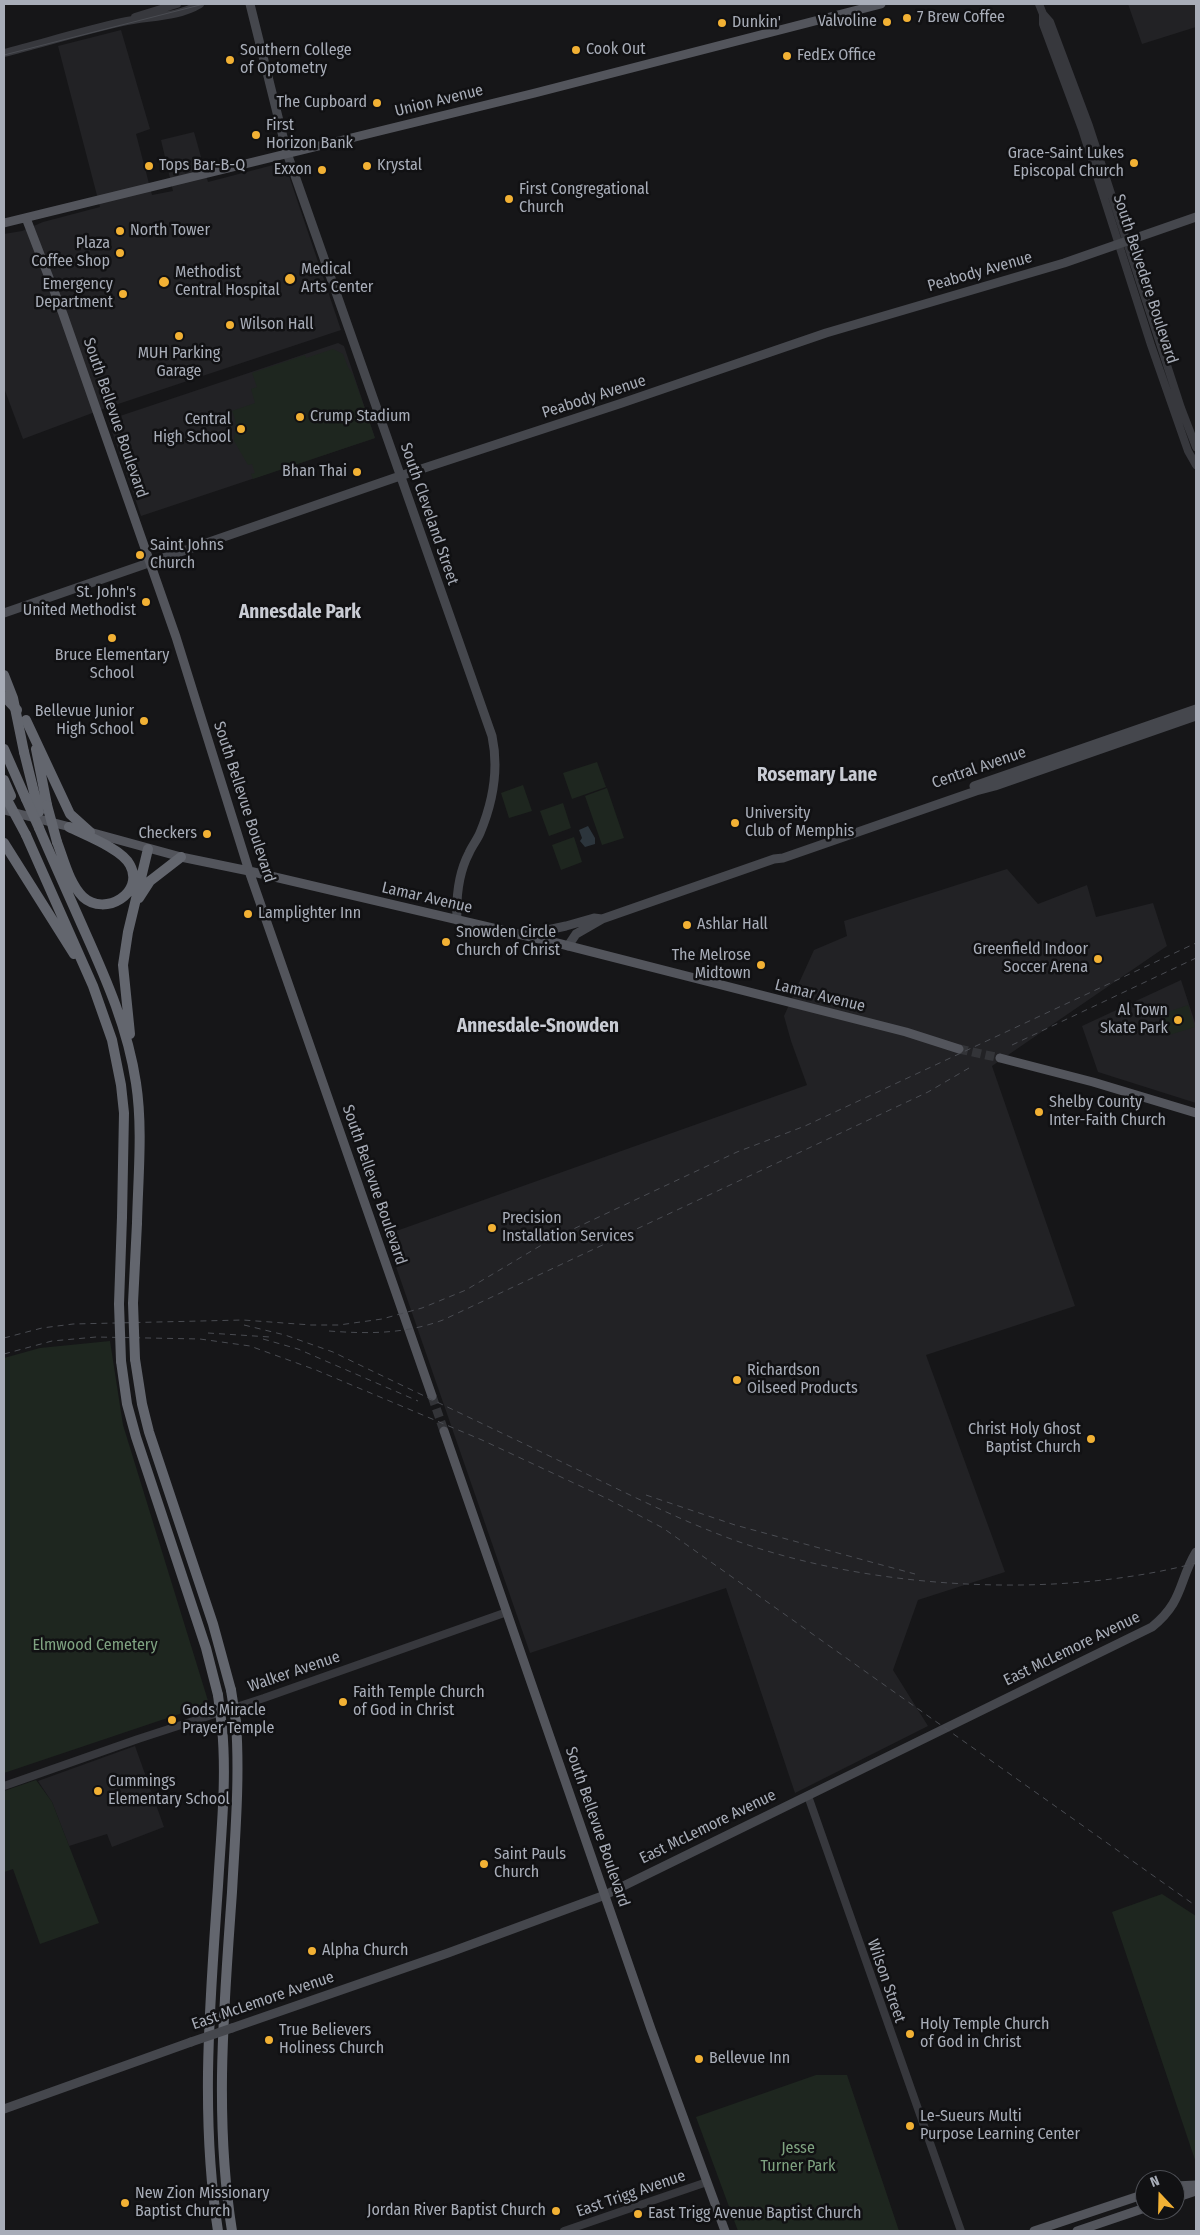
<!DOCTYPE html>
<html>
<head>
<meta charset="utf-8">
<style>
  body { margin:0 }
  #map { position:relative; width:1200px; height:2235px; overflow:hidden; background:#161618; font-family:"Fira Sans Condensed",sans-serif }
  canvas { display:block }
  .frame { position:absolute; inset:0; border:5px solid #a8adb8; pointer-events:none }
  .north { position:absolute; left:1135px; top:2170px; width:50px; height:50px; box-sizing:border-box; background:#111113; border:1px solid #4d4f55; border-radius:50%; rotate:339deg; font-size:14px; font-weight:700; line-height:20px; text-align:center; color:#a8adb8 }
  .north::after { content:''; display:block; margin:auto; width:18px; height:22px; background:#f2b134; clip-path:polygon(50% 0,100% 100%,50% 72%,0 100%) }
</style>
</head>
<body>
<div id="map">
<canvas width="1200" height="2235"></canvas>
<div class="frame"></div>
<div class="north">N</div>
</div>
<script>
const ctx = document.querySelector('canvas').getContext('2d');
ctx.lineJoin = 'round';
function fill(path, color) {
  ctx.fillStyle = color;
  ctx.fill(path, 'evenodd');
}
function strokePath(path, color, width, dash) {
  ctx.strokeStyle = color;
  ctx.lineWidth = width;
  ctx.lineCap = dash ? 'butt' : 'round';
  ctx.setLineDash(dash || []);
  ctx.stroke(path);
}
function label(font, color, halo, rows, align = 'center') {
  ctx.font = font + ' "Fira Sans Condensed",sans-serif';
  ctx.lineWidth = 5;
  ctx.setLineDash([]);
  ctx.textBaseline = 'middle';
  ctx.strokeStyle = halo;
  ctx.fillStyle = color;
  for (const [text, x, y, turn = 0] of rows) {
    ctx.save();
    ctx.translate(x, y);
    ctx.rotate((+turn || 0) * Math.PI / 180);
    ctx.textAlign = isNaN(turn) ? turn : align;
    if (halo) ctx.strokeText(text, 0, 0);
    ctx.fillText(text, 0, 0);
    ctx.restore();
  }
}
const built = new Path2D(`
  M1128,4H1196V27L1142,44Z
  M121,30L150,129L136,134L152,195L173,191L161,140L194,132L208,182L281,163L285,164L341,330L103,409L23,439L4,388V234L22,231L43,222L100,207L58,46Z
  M338,343L344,346L375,438L141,516L108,420Z
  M1007,869L1038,904L1087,885L1096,917L1153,903L1167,946L992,1066L1075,1306L926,1355L1005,1572L918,1600L893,1670L928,1726L795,1793L726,1588L530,1653L385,1235L807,1085L791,1041L784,1016L814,950L847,936L844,921Z
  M1181,980L1196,1026V1103L1098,1072L1082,1026Z
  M135,1746L164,1827L112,1847L107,1834L69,1846L52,1802L38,1781Z`);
const green = new Path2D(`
  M333,349L343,354L348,367L353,375L375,438L253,479L251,474L255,473L252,464L248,465L234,441L236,422L232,411L255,403L251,389L257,387L252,373L305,355L306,358Z
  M597,762L606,787L572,799L563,773Z
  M523,785L532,811L509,818L501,793Z
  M607,788L624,838L602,845L585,796Z
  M563,803L571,828L549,836L540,811Z
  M574,837L582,862L561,870L552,845Z
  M1188,1005L1195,1027L1169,1035L1162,1014Z
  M110,1341L123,1425L209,1704L4,1773V1358L40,1348Z
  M36,1780L52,1802L99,1923L40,1944L13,1869L4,1872V1791Z
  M1162,1894L1196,1916V2163L1112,1912Z
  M816,2075H847L899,2231H738L696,2117Z`);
const water = new Path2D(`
  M588,826L595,838V844L585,847L580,841L582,838L579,830Z`);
const primaryTunnel = new Path2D(`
  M959,1049L1000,1058
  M432,1396L444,1431`);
const tertiary = new Path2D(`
  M1039,4L1043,14L1050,22L1089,126L1181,408L1196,447
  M1043,14V24L1082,129L1151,345L1188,451L1196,465
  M135,17L177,4
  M4,53C43,43 82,31 122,22C148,16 177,18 200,4
  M4,1786L138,1739L264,1698L507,1612
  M808,1796L961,2231
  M564,2231L707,2182`);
const secondary = new Path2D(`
  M250,4L287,153L492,736C499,769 493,802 480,833C477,840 472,846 469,853C458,874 456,897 457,920
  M4,613L400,476L622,403L826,333L1064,263L1196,217
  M974,786L1196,709
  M524,935L566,926L594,918L602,919
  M568,946L576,934L602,919L774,859L783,858L976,791L995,786L1196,716
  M232,2028L448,1953L605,1895L1152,1627C1184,1601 1178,1582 1196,1552
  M4,2109L191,2042`);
const primary = new Path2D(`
  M26,218L63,314L176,637L249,871L432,1396
  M4,223L535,93L881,4
  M4,810L74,828
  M86,831L181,857L249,871L561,944L906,1032L959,1049
  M1000,1058L1093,1082L1196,1113
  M444,1431L651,2029L725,2231
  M1175,2186L1196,2185
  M1175,2198L1196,2191
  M1034,2231L1145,2194
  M1077,2231L1145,2208`);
const motorway = new Path2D(`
  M4,696L17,710
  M26,720L70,814L90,832
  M4,749L26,799
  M36,749L47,805
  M24,752L39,812
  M4,780L11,796
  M39,828C54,863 70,898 85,932C107,981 128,1029 136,1083C143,1128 138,1177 137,1223
  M26,835L93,986L112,1040L121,1085L124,1113L122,1217
  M57,842C64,860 69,883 83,897C105,917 145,893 130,865C122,849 85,835 69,827
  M4,843L74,954
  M139,898L150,881L181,857
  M130,1034L123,965L128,932L148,849
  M135,1359L142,1404L149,1432L213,1624L231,1690
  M121,1361L127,1404L136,1437L206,1648L218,1695
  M218,2231C200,2116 210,2002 218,1886C221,1833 227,1780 222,1727
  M232,2231C214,2118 224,2006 232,1892C235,1836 240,1779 236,1722`);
const tram = new Path2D(`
  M4,55L204,4`);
const rail = new Path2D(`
  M1012,1045L1196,958
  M244,1325L285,1335L333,1352C411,1390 490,1427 568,1465C618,1489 667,1514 718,1534C857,1589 1052,1601 1196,1563
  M329,1331C369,1334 405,1334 443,1320L928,1092L969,1068
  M208,1333L270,1337
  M4,1338L42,1328L73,1324L243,1320L311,1325H339L382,1319L422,1308L466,1290L550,1240L737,1152L805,1126L1196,943
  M263,1339L298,1349L418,1401
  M4,1354L52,1341L96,1337L200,1339L250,1346L316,1370L482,1440L608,1499L663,1528L1196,1906
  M646,1495L735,1525L915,1574`);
const secondaryBridge = new Path2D(`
  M191,2042L232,2028`);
const motorwayBridge = new Path2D(`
  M4,675L13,698L24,752
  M4,794L26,835
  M26,799L39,828
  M47,805L57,842
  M135,1359L133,1303L137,1223
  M121,1361L119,1304L122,1217
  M231,1690L236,1722
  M218,1695L222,1727`);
const markers = [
  [907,18,5,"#f2b134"],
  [887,22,5,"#f2b134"],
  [722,23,5,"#f2b134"],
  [576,50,5,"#f2b134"],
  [787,56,5,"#f2b134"],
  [230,60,5,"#f2b134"],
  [377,103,5,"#f2b134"],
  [256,135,5,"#f2b134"],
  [1134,163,5,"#f2b134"],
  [149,166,5,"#f2b134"],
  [367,166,5,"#f2b134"],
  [322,170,5,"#f2b134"],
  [509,199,5,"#f2b134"],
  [120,231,5,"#f2b134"],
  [120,253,5,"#f2b134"],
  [290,279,6,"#f2b134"],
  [164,282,6,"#f2b134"],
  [123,294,5,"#f2b134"],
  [230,325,5,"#f2b134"],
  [179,336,5,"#f2b134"],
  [300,417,5,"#f2b134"],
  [241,429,5,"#f2b134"],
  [357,472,5,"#f2b134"],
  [140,555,5,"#f2b134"],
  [146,602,5,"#f2b134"],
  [112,638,5,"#f2b134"],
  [144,721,5,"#f2b134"],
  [735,823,5,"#f2b134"],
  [207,834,5,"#f2b134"],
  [248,914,5,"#f2b134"],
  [687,925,5,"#f2b134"],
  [446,942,5,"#f2b134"],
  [1098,959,5,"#f2b134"],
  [761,965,5,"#f2b134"],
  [1178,1020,5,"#f2b134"],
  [1039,1112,5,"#f2b134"],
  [492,1228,5,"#f2b134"],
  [737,1380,5,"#f2b134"],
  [1091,1439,5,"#f2b134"],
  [343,1702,5,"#f2b134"],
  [172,1720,5,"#f2b134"],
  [98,1791,5,"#f2b134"],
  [484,1864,5,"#f2b134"],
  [312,1951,5,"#f2b134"],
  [910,2034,5,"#f2b134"],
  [269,2040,5,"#f2b134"],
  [699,2059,5,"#f2b134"],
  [910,2126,5,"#f2b134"],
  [125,2203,5,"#f2b134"],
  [556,2211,5,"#f2b134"],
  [638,2214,5,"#f2b134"]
];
const poiNames = [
  ["7 Brew Coffee",917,18],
  ["Valvoline",877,22,"right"],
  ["Dunkin'",732,23],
  ["Cook Out",586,50],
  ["Southern College",240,51],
  ["of Optometry",240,69],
  ["FedEx Office",797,56],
  ["The Cupboard",367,103,"right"],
  ["First",266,126],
  ["Horizon Bank",266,144],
  ["Grace-Saint Lukes",1124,154,"right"],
  ["Episcopal Church",1124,172,"right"],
  ["Tops Bar-B-Q",159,166],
  ["Krystal",377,166],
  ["Exxon",312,170,"right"],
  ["First Congregational",519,190],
  ["Church",519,208],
  ["North Tower",130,231],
  ["Plaza",110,244,"right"],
  ["Coffee Shop",110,262,"right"],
  ["Medical",301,270],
  ["Arts Center",301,288],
  ["Methodist",175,273],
  ["Central Hospital",175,291],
  ["Emergency",113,285,"right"],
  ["Department",113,303,"right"],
  ["Wilson Hall",240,325],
  ["MUH Parking",179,354,"center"],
  ["Garage",179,372,"center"],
  ["Crump Stadium",310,417],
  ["Central",231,420,"right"],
  ["High School",231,438,"right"],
  ["Bhan Thai",347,472,"right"],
  ["Saint Johns",150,546],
  ["Church",150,564],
  ["St. John's",136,593,"right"],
  ["United Methodist",136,611,"right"],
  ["Bruce Elementary",112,656,"center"],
  ["School",112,674,"center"],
  ["Bellevue Junior",134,712,"right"],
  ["High School",134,730,"right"],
  ["University",745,814],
  ["Club of Memphis",745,832],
  ["Checkers",197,834,"right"],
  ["Lamplighter Inn",258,914],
  ["Ashlar Hall",697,925],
  ["Snowden Circle",456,933],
  ["Church of Christ",456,951],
  ["Greenfield Indoor",1088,950,"right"],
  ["Soccer Arena",1088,968,"right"],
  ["The Melrose",751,956,"right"],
  ["Midtown",751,974,"right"],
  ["Al Town",1168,1011,"right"],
  ["Skate Park",1168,1029,"right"],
  ["Shelby County",1049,1103],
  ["Inter-Faith Church",1049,1121],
  ["Precision",502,1219],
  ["Installation Services",502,1237],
  ["Richardson",747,1371],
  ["Oilseed Products",747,1389],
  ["Christ Holy Ghost",1081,1430,"right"],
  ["Baptist Church",1081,1448,"right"],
  ["Faith Temple Church",353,1693],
  ["of God in Christ",353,1711],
  ["Gods Miracle",182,1711],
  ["Prayer Temple",182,1729],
  ["Cummings",108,1782],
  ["Elementary School",108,1800],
  ["Saint Pauls",494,1855],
  ["Church",494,1873],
  ["Alpha Church",322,1951],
  ["Holy Temple Church",920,2025],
  ["of God in Christ",920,2043],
  ["True Believers",279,2031],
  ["Holiness Church",279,2049],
  ["Bellevue Inn",709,2059],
  ["Le-Sueurs Multi",920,2117],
  ["Purpose Learning Center",920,2135],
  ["New Zion Missionary",135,2194],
  ["Baptist Church",135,2212],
  ["Jordan River Baptist Church",546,2211,"right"],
  ["East Trigg Avenue Baptist Church",648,2214]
];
const streetNames = [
  ["Union Avenue",439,101,-14],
  ["Peabody Avenue",980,272,-16],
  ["South Belvedere Boulevard",1145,279,72],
  ["Peabody Avenue",594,397,-18],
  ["South Bellevue Boulevard",115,418,71],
  ["South Cleveland Street",429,514,71],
  ["Central Avenue",979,768,-19],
  ["South Bellevue Boulevard",244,802,72],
  ["Lamar Avenue",427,898,13],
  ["Lamar Avenue",820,996,14],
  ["South Bellevue Boulevard",374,1185,71],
  ["East McLemore Avenue",1072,1649,-26],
  ["Walker Avenue",294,1672,-19],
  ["South Bellevue Boulevard",597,1827,71],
  ["East McLemore Avenue",708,1827,-26],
  ["Wilson Street",886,1981,71],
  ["East McLemore Avenue",263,2001,-19],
  ["East Trigg Avenue",631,2194,-19]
];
const parkNames = [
  ["Elmwood Cemetery",95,1646],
  ["Jesse",798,2149],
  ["Turner Park",798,2167]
];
const quarterNames = [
  ["Annesdale Park",300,613],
  ["Rosemary Lane",817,776],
  ["Annesdale-Snowden",538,1027]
];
fill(built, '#222225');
fill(green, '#1e261f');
fill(water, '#2c353c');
strokePath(primaryTunnel, '#333438', 9, [9, 4.5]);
strokePath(tertiary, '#37383d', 8);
strokePath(secondary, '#45474d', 9);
strokePath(primary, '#53555c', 9);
strokePath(motorway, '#63666e', 10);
strokePath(tram, '#4a4c52', 1);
strokePath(rail, '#4a4c52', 1, [6, 5]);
strokePath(secondaryBridge, '#45474d', 9);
strokePath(motorwayBridge, '#63666e', 10);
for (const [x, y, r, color] of markers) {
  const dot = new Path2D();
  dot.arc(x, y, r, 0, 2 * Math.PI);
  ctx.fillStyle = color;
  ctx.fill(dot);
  strokePath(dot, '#111113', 2);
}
label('16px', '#a8adb8', '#111113', poiNames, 'left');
label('16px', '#a8adb8', '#111113', streetNames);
label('16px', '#7fa381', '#111113', parkNames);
label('bold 19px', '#c9ccd4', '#111113', quarterNames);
</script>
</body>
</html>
